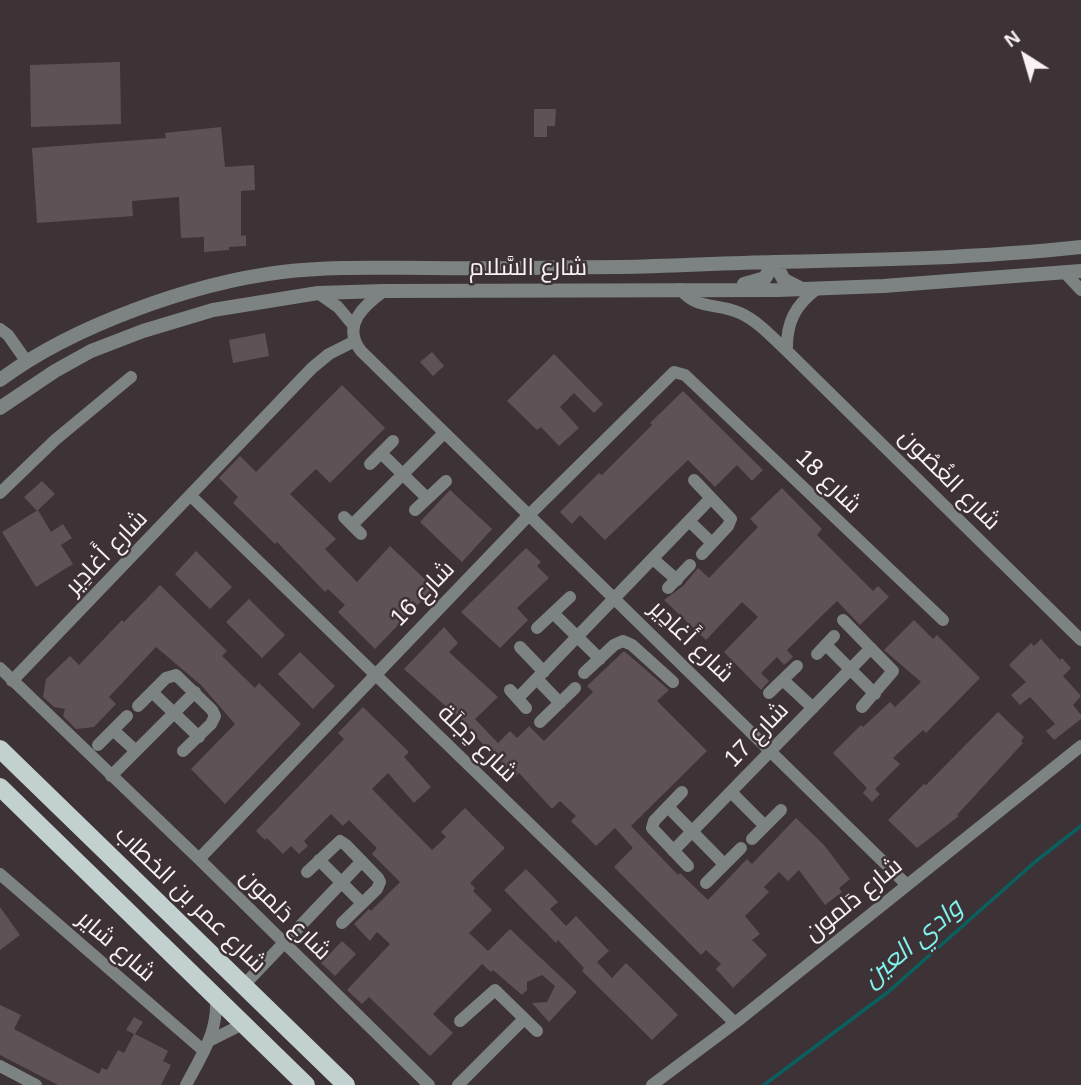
<!DOCTYPE html>
<html>
<head>
<meta charset="utf-8">
<style>
  body { margin:0 }
  #map { position:relative; width:1081px; height:1085px; overflow:hidden; background:#3d3236; font-family:Helvetica,sans-serif }
  canvas { display:block }
  .north { position:absolute; left:990px; top:21px; width:70px; height:70px; -webkit-text-stroke:5px #3d3236; paint-order:stroke; rotate:323deg; font-size:19px; font-weight:700; line-height:28px; text-align:center; color:#f9f1f4 }
  .north::after { content:''; display:block; margin:auto; width:24px; height:32px; background:#f9f1f4; clip-path:polygon(50% 0,100% 100%,50% 72%,0 100%) }
</style>
</head>
<body>
<div id="map">
<canvas width="1081" height="1085"></canvas>
<div class="north">N</div>
</div>
<script>
const ctx = document.querySelector('canvas').getContext('2d');
ctx.lineJoin = 'round';
function strokePath(path, color, width, dash) {
  ctx.strokeStyle = color;
  ctx.lineWidth = width;
  ctx.lineCap = dash ? 'butt' : 'round';
  ctx.setLineDash(dash || []);
  ctx.stroke(path);
}
function fill(path, color) {
  ctx.fillStyle = color;
  ctx.fill(path, 'evenodd');
}
function label(font, color, halo, rows, align = 'center') {
  ctx.font = font + ' Helvetica,Cairo,sans-serif';
  ctx.lineWidth = 5;
  ctx.setLineDash([]);
  ctx.textBaseline = 'middle';
  ctx.strokeStyle = halo;
  ctx.fillStyle = color;
  for (const [text, x, y, turn = 0] of rows) {
    ctx.save();
    ctx.translate(x, y);
    ctx.rotate((+turn || 0) * Math.PI / 180);
    ctx.textAlign = isNaN(turn) ? turn : align;
    if (halo) ctx.strokeText(text, 0, 0);
    ctx.fillText(text, 0, 0);
    ctx.restore();
  }
}
const stream = new Path2D(`
  M764,1085L888,992L1036,861L1081,826`);
const building = new Path2D(`
  M120,62L121,124L31,127L30,65Z
  M534,109H556L555,126H547V137H534Z
  M221,127L225,167L254,165L255,190L241,191V236L246,235V246L229,247V250L204,252V237L181,238L179,197L132,201L133,216L37,223L32,148L166,138L165,133Z
  M265,333L269,356L233,363L229,340Z
  M432,352L444,366L433,376L420,362Z
  M554,354L603,404L594,413L574,393L560,407L579,428L559,446L541,427L537,430L507,401Z
  M342,385L385,428L330,483L316,469L290,494L336,539L325,549L357,582L390,546L434,588L375,649L338,612L345,605L328,589L325,592L277,542L275,544L233,503L238,497L219,478L240,456L256,472Z
  M683,391L763,470L752,481L737,465L715,487L688,460L605,540L580,515L572,524L560,512L599,473L602,475L652,425L650,423Z
  M42,481L55,494L37,511L24,497Z
  M782,488L822,529L817,535L873,591L878,586L889,597L860,625L837,601L787,650L793,657L784,665L777,657L761,673L769,681L761,690L724,652L758,617L742,602L706,640L664,600L683,586L698,568L709,578L758,527L750,519Z
  M450,490L492,529L462,562L420,522Z
  M38,510L51,532L63,524L72,538L61,545L73,564L36,587L2,532Z
  M526,548L541,562L537,566L549,578L517,608L528,620L500,648L461,612Z
  M196,551L232,587L210,609L175,574Z
  M160,585L227,651L222,656L255,688L259,683L301,724L225,804L191,769L235,724L201,685L156,647L109,697L116,704L94,727L76,729L63,716L65,709L54,707L43,697L46,679L70,656L79,665L122,620L124,622Z
  M249,599L285,635L262,658L226,622Z
  M914,620L933,639L937,635L980,678L926,733L923,730L893,758L900,764L875,789L880,794L872,802L863,793L867,788L833,753L861,725L863,727L890,702L895,707L921,682L884,650Z
  M444,627L458,643L449,652L498,697L475,719L498,743L510,731L517,738L529,726L544,741L593,692L587,686L624,651L669,690L657,701L707,751L631,826L678,875L680,873L708,900L747,859L752,864L796,818L824,845L850,879L839,888L842,892L825,905L799,870L788,881L779,872L764,887L769,892L745,916L760,934L752,940L767,955L733,988L716,969L721,964L706,950L701,955L614,867L633,848L615,828L596,846L571,821L576,816L560,801L552,809L519,773L515,777L451,711L404,669Z
  M1041,639L1060,660L1062,658L1071,668L1063,676L1081,696L1073,705L1081,715V719L1054,740L1046,731L1055,724L1030,697L1020,705L1011,695L1026,682L1009,665L1031,643L1034,646Z
  M300,652L335,686L313,709L278,674Z
  M363,707L409,752L404,757L431,787L414,803L388,773L372,789L432,850L446,837L441,832L465,808L505,848L470,883L475,888L473,891L492,910L469,933L488,951L510,929L577,992L549,1022L532,1003L547,1002L555,986L542,975L527,982V990L522,995L493,970L491,972L482,964L433,1014L453,1033L430,1056L369,997L362,1004L347,990L390,944L377,932L370,941L354,924L369,909L371,911L400,882L372,854L377,848L349,820L343,826L331,814L304,841L308,846L299,854L291,846L283,854L267,838L265,840L256,831L344,739L338,733Z
  M998,712L1024,737L1021,741L1023,743L957,815L959,816L917,848L888,820L924,784L926,785Z
  M526,869L558,902L550,909L566,926L576,916L609,951L597,962L612,978L626,963L678,1015L652,1040L582,971L584,968L558,940L556,943L504,890Z
  M0,907L20,935L0,950Z
  M342,941L356,954L335,976L321,963Z
  M0,1005L21,1015L14,1029L99,1074L102,1068L107,1070L118,1050L124,1053L134,1034L126,1030L134,1017L143,1022L135,1034L168,1051L163,1061L171,1065L161,1085H58L0,1055Z`);
const minor = new Path2D(`
  M1065,273L1081,290
  M680,289C698,311 716,302 740,313C758,321 773,338 787,351L1081,640
  M384,291C364,305 341,326 361,351L906,884
  M318,293L338,307L353,325
  M0,329L8,335L27,362
  M787,351C786,323 795,305 817,289
  M381,453L427,498
  M370,464L393,441
  M694,480L731,519L728,526L702,554
  M0,493L55,440L131,377
  M191,496L735,1023
  M415,510L446,481
  M344,517L361,534
  M689,521L712,543
  M352,525L444,433
  M653,559L677,580
  M668,588L690,565
  M553,613L600,659
  M843,620L893,671L862,707
  M537,628L570,597
  M826,645L875,694
  M520,647L544,672
  M817,654L834,636
  M0,668L199,859L429,1085
  M584,673L614,645L623,641L632,645L673,682
  M537,679L560,703
  M783,680L813,708
  M12,681L312,368L329,354L355,341
  M510,690L526,708
  M152,692L199,737
  M769,693L797,666
  M518,698L711,498
  M138,706L166,678L176,675L212,710L215,716L211,724L183,751
  M540,722L575,688
  M113,730L136,751
  M98,745L127,716
  M111,776L195,692
  M682,792L654,821L652,828L688,866
  M731,792L765,826
  M668,807L724,864
  M752,839L781,810
  M673,851L871,648
  M199,859L529,515L674,372L685,375L943,620
  M319,860L362,903
  M307,872L340,841L346,845L378,878L380,882L377,889L342,923
  M0,874L204,1051
  M706,883L741,848
  M243,986L362,861
  M460,1021L495,990L537,1031
  M211,1040L243,1024
  M0,1066L36,1085
  M186,1085C201,1056 218,1033 216,999
  M458,1085L524,1019
  M652,1085L735,1023L1081,746`);
const tertiary = new Path2D(`
  M774,262L784,280L802,289
  M744,284L765,278L774,262
  M0,380C72,326 193,283 282,272C332,266 382,268 432,268C495,269 558,267 621,267C673,266 724,263 776,262C878,260 980,258 1081,247
  M0,408L55,371L91,351L143,331L213,310L318,293L384,291L778,290L883,286L1081,271`);
const primary = new Path2D(`
  M0,749L346,1085
  M0,787L306,1085`);
const streetNames = [
  ["شارع السَّلام",528,268],
  ["شارع الغُصُون",949,480,45],
  ["شارع 18",828,482,44],
  ["شارع أَغادِير",107,553,-46],
  ["شارع 16",423,594,-46],
  ["شارع أَغادِير",691,642,44],
  ["شارع 17",757,735,-46],
  ["شارع دِجلَة",477,744,44],
  ["شارع عمر بن الخطاب",190,900,44],
  ["شارع دَلمون",854,900,-39],
  ["شارع دَلمون",285,915,45],
  ["شارع شاير",116,947,41]
];
const waterNames = [
  ["وادي العين",913,944,-40]
];
strokePath(stream, '#09605e', 3.5);
fill(building, '#5e5257');
strokePath(minor, '#7c8382', 12);
strokePath(tertiary, '#7c8382', 14);
strokePath(primary, '#c2d0cf', 18);
label('24px', '#f9f1f4', '#3d3236', streetNames);
label('italic 26px', '#80f1ec', '#3d3236', waterNames);
</script>
</body>
</html>
